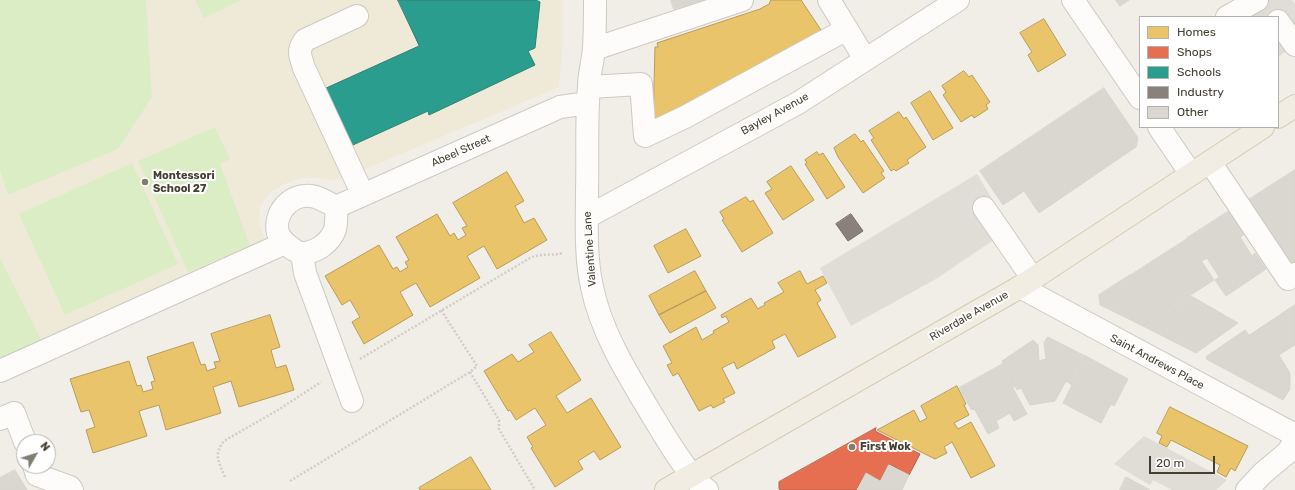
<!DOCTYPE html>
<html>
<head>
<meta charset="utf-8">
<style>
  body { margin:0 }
  #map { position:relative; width:1295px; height:490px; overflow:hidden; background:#f0eee6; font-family:Rubik,sans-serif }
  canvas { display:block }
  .legend { position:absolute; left:1139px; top:16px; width:140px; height:112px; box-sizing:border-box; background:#fff; border:1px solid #b5b3ad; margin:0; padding:5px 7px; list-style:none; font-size:12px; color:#464033 }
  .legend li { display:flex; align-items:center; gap:8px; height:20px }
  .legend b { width:20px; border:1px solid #b5b3ad }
  .north { position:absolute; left:16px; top:434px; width:40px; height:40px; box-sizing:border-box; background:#fff; border:1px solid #b5b3ad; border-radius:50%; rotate:51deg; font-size:11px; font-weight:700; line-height:16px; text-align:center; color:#464033 }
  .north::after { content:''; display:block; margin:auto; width:14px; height:18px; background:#827d72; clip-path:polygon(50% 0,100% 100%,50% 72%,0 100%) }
  .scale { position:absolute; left:1149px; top:456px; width:66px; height:18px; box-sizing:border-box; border:2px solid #464033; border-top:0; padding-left:5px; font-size:12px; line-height:14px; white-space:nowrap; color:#464033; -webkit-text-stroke:3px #fff; paint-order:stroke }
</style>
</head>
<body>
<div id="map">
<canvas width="1295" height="490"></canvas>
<ul class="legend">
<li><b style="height:11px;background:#e9c46a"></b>Homes</li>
<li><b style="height:11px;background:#e76f51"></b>Shops</li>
<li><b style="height:11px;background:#2a9d8f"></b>Schools</li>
<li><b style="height:11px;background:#8a817c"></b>Industry</li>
<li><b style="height:11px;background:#d9d7cf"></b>Other</li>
</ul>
<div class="north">N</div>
<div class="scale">20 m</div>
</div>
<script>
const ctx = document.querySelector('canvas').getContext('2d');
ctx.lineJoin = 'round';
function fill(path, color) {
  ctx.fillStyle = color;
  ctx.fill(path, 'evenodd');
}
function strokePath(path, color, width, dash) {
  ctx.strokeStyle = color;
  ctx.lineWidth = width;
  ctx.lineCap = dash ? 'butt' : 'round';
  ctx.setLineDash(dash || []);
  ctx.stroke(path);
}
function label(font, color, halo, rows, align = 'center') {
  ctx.font = font + ' Rubik,sans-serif';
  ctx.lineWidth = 4;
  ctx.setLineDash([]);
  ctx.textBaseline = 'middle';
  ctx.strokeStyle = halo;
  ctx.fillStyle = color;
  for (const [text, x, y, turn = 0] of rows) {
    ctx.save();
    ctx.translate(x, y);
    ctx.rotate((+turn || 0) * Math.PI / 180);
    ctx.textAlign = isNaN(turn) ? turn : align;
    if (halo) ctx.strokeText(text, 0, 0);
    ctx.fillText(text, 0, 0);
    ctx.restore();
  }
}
const education = new Path2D(`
  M0,0H563L562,49L559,87L345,178L330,180L317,178H301L284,184L270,193L260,206L259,224L268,247L0,367Z`);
const green = new Path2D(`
  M0,0H146L152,97L118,149L8,195L0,170Z
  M195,0H241L204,18Z
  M215,127L230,159L220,164L250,246L188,272L138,161Z
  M132,163L178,264L65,315L19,214Z
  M0,258L43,343L0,359Z`);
const parking = new Path2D(`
  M1256,0H1292L1295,4V45L1278,57V17H1233Z
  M977,174L1010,229L936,279L851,326L820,268Z
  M1144,436L1227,480L1216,490H1172L1153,480L1150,485L1114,464Z`);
const homes = new Path2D(`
  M771,0H801L821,30L819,32L657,123L653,122L655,47H658L657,43L760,9L769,4Z
  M1044,19L1066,55L1038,72L1028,55L1032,52L1020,33Z
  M964,71L969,77L972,75L990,102L986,105L988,109L974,118L972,115L961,122L943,95L946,92L942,86Z
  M930,91L953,128L933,140L911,103Z
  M899,112L904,119L906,117L926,147L907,160L909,163L896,171L894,169L891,171L871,140L874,138L869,131Z
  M855,134L861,142L863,140L884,171L881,173L885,178L863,193L838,157L834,148Z
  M817,152L819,155L823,153L845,187L827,199L805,164L807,163L805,160Z
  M791,166L814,200L783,220L765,193L772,189L767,182Z
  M507,172L524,201L515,206L524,223L534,218L547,240L497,269L484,246L467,256L480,278L430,307L416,283L400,292L413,315L364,344L352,322L360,317L350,300L342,305L325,276L379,245L393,269L397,267L400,272L408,267L405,262L409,260L396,237L437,214L450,236L454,233L458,240L466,235L462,228L467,226L453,203Z
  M746,197L750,202L753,200L773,233L742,252L722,220L724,219L720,212Z
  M686,229L701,256L668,273L654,246Z
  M695,271L706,291L659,315L649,296Z
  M800,271L807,284L823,276L827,283L815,290L821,300L817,303L836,337L798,357L785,334L772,341L775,348L737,369L734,362L722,368L735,393L723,399L725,402L713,408L711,405L699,411L678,373L673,376L667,365L672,363L663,346L696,327L702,340L714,333L713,331L729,322L726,316L722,318L721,315L751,298L758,309L759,308L765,305L764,303L784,292L778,283Z
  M706,291L716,308L670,333L659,315Z
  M270,315L280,347L271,350L276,368L286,365L294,390L239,407L231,381L213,387L221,413L166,430L159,405L139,411L147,436L93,453L86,430L95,427L89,410L81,412L70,379L129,361L137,386L141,385L143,392L153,389L151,382L155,381L147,357L193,342L201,365L205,364L207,371L216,368L214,362L220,361L211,334Z
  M551,332L581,380L556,396L567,413L591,398L621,447L600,460L594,451L578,461L583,469L555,487L531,448L533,447L527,437L546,425L535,408L516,420L510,410L508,411L484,371L512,354L518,362L534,352L529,345Z
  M957,386L966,404L964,405L969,415L954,423L958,429L971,422L995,466L971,478L952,442L944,447L947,453L935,459L877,430L914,410L920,422L927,418L921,406Z
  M1170,407L1248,446L1235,471L1231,468L1226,477L1217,472L1220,465L1171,440L1167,447L1159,443L1162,436L1157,433Z
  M471,457L491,490H420L419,488Z`);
const shops = new Path2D(`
  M876,428L875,431L920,454L909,475L889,464L880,481L866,473L856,490H782L779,489V482Z`);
const schools = new Path2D(`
  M398,0H536L540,2L535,48L528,51L535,65L429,115L428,111L344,149L324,89L419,46Z`);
const industry = new Path2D(`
  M851,214L863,231L848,241L836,224Z`);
const building = new Path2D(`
  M671,0H704L674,9Z
  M1116,0H1129L1120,6Z
  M1104,88L1138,138L1136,147L1039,213L1024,191L1003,205L980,171Z
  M1295,170V263L1289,267L1242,204Z
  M1229,211L1245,234L1240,237L1252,256L1255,253L1266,269L1226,296L1215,280L1219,277L1207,258L1202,261L1187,238Z
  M1187,239L1214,280L1172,307L1131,275Z
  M1130,275L1172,307L1143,326L1100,305L1099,295Z
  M1191,296L1238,323L1196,353L1143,326Z
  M1295,305V345L1279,355L1290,373V389L1283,400L1206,359L1207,356L1245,330L1249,335Z
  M1048,337L1083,355L1068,383L1066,381L1055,401L1030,405L1021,388L1017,390L1002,361L1033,340L1038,345L1039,361L1046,359L1044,343Z
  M1084,355L1128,379L1114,406L1111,404L1101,423L1063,403L1072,385L1069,383Z
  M1003,364L1014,384L1013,388L1027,414L1014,421L1010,413L996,421L999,428L988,434L975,410L971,409L959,388Z
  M889,465L909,475L902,490H857L866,473L880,481Z
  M15,470L27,490H0V478Z
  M1126,477L1150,490H1120Z`);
const path = new Path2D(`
  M360,359L530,258C540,253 552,256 563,253
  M470,372L499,420V429L535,490
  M225,477C219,462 213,455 224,441L278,410L321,382
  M290,481L470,372L477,366L441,310`);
const minor = new Path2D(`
  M595,0C595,16 595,32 594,48C593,61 589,74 589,87C586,121 588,156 587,190C587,221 585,256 592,287C601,332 628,375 652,415C664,435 689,478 707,490
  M829,0L865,59
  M1073,0L1140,98
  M357,16L305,40C297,51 300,55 304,68L363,195
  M1227,17L1257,0
  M1278,21L1295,45
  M594,49L742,0
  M589,87L641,84L645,136L685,117L847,29
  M1159,127L1191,174
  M1210,162L1288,279L1295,274
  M336,207C337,226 337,235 321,247C316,250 309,253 303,253C295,253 281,241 278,233C273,213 291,193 311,196C320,197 328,203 336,207L560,107L588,103
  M984,208L1033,279
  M587,217L798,103L958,0
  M302,253L305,273L352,401
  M1020,287L1295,435
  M0,371L285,243
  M0,419L14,413L25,442
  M34,466L37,475L70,487L72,490
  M1247,490L1263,473L1287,453L1295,441`);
const major = new Path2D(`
  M1278,117L1295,106
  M666,490L1020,287L1263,127`);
const markers = [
  [145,182,4,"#827d72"],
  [852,447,4,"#827d72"]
];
const streetNames = [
  ["Bayley Avenue",775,114,-29],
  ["Abeel Street",461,151,-24],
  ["Valentine Lane",590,249,-94],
  ["Riverdale Avenue",969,316,-30],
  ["Saint Andrews Place",1157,362,28]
];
const poiNames = [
  ["Montessori",153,176],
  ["School 27",153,189],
  ["First Wok",860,447]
];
fill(education, '#efead8');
fill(green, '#dbedc4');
fill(parking, '#dfddd6');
fill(homes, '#e9c46a');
strokePath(homes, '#b89c5a', 1);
fill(shops, '#e76f51');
strokePath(shops, '#b76148', 1);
fill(schools, '#2a9d8f');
strokePath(schools, '#328173', 1);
fill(industry, '#8a817c');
strokePath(industry, '#766e66', 1);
fill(building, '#d9d7cf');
strokePath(building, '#d8d5cc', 1);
strokePath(minor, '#cccac2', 24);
strokePath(major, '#d4ccb2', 24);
strokePath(path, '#d1cec9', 2.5, [2, 2]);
strokePath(minor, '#fdfcfb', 22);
strokePath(major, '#f1ede2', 22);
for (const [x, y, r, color] of markers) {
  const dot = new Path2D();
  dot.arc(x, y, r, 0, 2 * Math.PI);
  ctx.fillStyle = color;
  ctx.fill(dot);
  strokePath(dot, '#fff', 1.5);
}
label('11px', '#464033', '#fff', streetNames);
label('bold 11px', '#464033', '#fff', poiNames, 'left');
</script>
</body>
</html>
